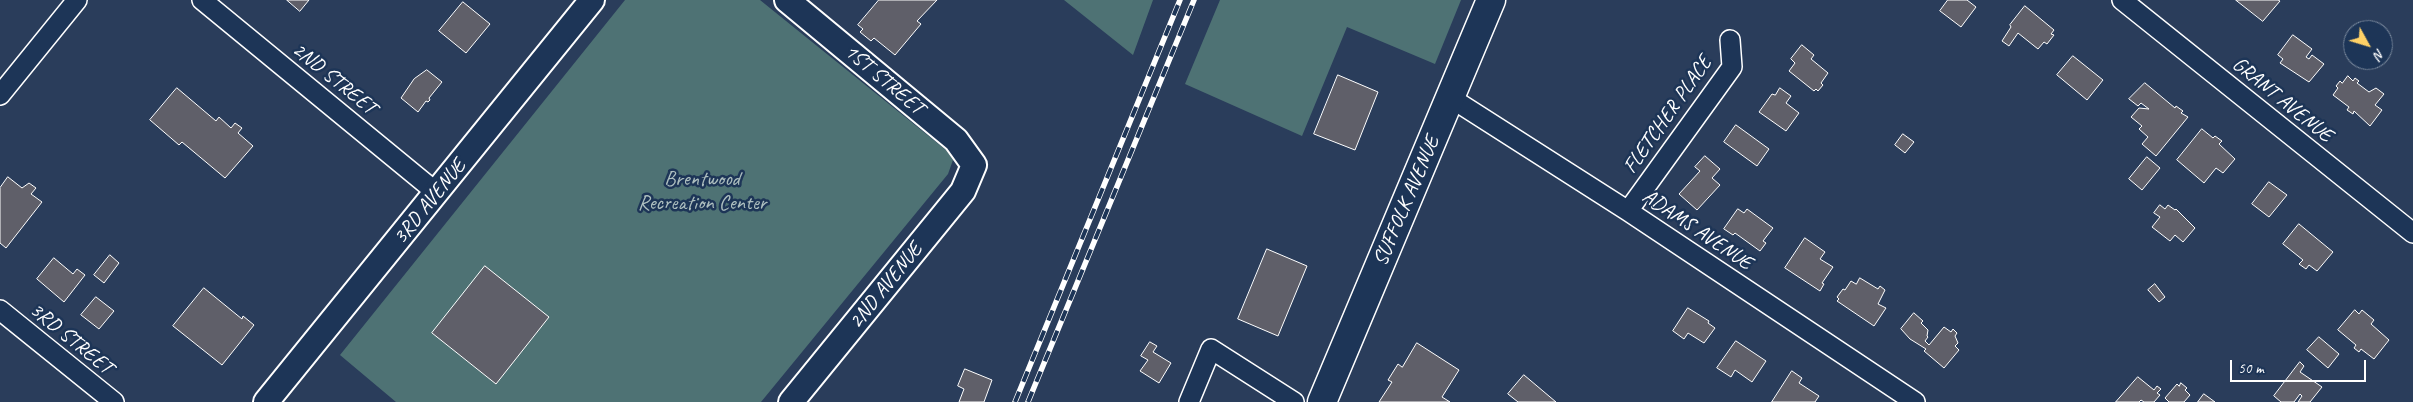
<!DOCTYPE html>
<html>
<head>
<meta charset="utf-8">
<style>
  body { margin:0 }
  #map { position:relative; width:2413px; height:402px; overflow:hidden; background:#2a3d5b; font-family:Caveat,sans-serif }
  canvas { display:block }
  .north { position:absolute; left:2343px; top:20px; width:50px; height:50px; box-sizing:border-box; background:#1d3557; border:1px solid #77869a; border-radius:50%; rotate:129deg; font-size:14px; font-weight:700; line-height:20px; text-align:center; color:#fff }
  .north::after { content:''; display:block; margin:auto; width:18px; height:22px; background:#ffd166; clip-path:polygon(50% 0,100% 100%,50% 72%,0 100%) }
  .scale { position:absolute; left:2230px; top:360px; width:136px; height:22px; box-sizing:border-box; border:2px solid #fff; border-top:0; padding-left:6px; font-size:15px; line-height:18px; white-space:nowrap; color:#fff; -webkit-text-stroke:4px #1d3557; paint-order:stroke }
</style>
</head>
<body>
<div id="map">
<canvas width="2413" height="402"></canvas>
<div class="north">N</div>
<div class="scale">50 m</div>
</div>
<script>
const ctx = document.querySelector('canvas').getContext('2d');
ctx.lineJoin = 'round';
function fill(path, color) {
  ctx.fillStyle = color;
  ctx.fill(path, 'evenodd');
}
function strokePath(path, color, width, dash) {
  ctx.strokeStyle = color;
  ctx.lineWidth = width;
  ctx.lineCap = dash ? 'butt' : 'round';
  ctx.setLineDash(dash || []);
  ctx.stroke(path);
}
function label(font, color, halo, rows, align = 'center') {
  ctx.font = font + ' Caveat,sans-serif';
  ctx.lineWidth = 5;
  ctx.setLineDash([]);
  ctx.textBaseline = 'middle';
  ctx.strokeStyle = halo;
  ctx.fillStyle = color;
  for (const [text, x, y, turn = 0] of rows) {
    ctx.save();
    ctx.translate(x, y);
    ctx.rotate((+turn || 0) * Math.PI / 180);
    ctx.textAlign = isNaN(turn) ? turn : align;
    if (halo) ctx.strokeText(text, 0, 0);
    ctx.fillText(text, 0, 0);
    ctx.restore();
  }
}
const green = new Path2D(`
  M625,0H760L946,150L953,160L948,174L761,402H396L340,355Z
  M1064,0H1153L1133,55Z
  M1220,0H1461L1435,64L1347,27L1302,136L1185,84Z`);
const building = new Path2D(`
  M287,0H309L300,11Z
  M879,0H937L917,21L921,24L895,55L874,38L871,41L860,32L863,29L858,25Z
  M1948,0H1967L1976,7L1961,27L1940,11Z
  M2236,0H2278L2280,1L2263,21Z
  M463,2L490,24L466,53L439,31Z
  M2025,6L2054,30L2051,34L2054,35L2047,44L2044,42L2038,49L2018,33L2009,46L2002,41L2011,27L2010,25Z
  M2293,35L2312,49L2306,57L2309,59L2312,55L2324,64L2309,82L2280,63L2283,59L2278,55Z
  M1802,45L1814,55L1811,59L1828,73L1821,83L1823,85L1818,91L1816,89L1814,91L1789,71L1795,63L1791,59Z
  M2073,56L2103,80L2087,100L2057,75Z
  M427,70L442,82L429,98L430,100L428,102L426,101L418,112L401,98L414,79Z
  M1338,75L1378,92L1355,150L1314,134Z
  M2348,76L2353,81L2355,78L2359,81L2357,83L2369,92L2376,88L2384,94L2375,105L2382,110L2370,126L2354,111L2353,114L2347,110L2349,107L2333,95L2338,88L2336,86L2340,81L2342,83Z
  M2145,83L2175,108L2176,106L2183,111L2181,113L2188,117L2156,156L2142,144L2148,137L2139,129L2142,126L2131,117L2139,108L2149,109L2141,103L2138,106L2129,99Z
  M177,88L216,121L219,117L231,128L235,123L242,128L238,133L253,146L225,178L182,142L179,145L150,120Z
  M1780,88L1791,96L1786,103L1799,113L1786,131L1759,112L1772,94L1775,95Z
  M1736,125L1769,149L1757,166L1724,142Z
  M2202,129L2213,138L2215,136L2222,141L2219,144L2235,159L2223,173L2216,168L2204,183L2177,160Z
  M1903,134L1914,142L1905,153L1895,145Z
  M1705,156L1720,169L1712,178L1720,185L1697,210L1679,194L1700,171L1695,167Z
  M2147,157L2160,168L2142,190L2129,179Z
  M8,177L22,188L29,183L36,188L31,194L42,202L6,248L0,243V188Z
  M2269,182L2287,195L2269,217L2252,204Z
  M2160,205L2165,209L2168,205L2175,210L2176,209L2195,228L2183,242L2175,235L2170,241L2152,227L2160,217L2154,213Z
  M1738,209L1744,213L1747,209L1773,228L1763,241L1766,243L1760,251L1735,233L1733,235L1724,229Z
  M2299,224L2333,252L2317,271L2309,265L2306,269L2299,264L2303,260L2283,244Z
  M1805,238L1825,252L1820,259L1833,267L1822,283L1824,284L1820,291L1785,268Z
  M1267,249L1307,266L1278,336L1238,319Z
  M110,255L119,263L104,283L94,275Z
  M54,258L73,274L77,269L85,275L64,302L37,279Z
  M485,266L549,317L496,384L432,333Z
  M1860,278L1878,289L1880,286L1885,290L1878,304L1886,308L1874,326L1837,301L1839,299L1837,297L1843,289L1845,290L1851,281L1856,284Z
  M2155,284L2165,297L2159,302L2148,290Z
  M204,288L242,319L243,316L254,325L222,365L173,326Z
  M96,297L114,311L99,329L81,315Z
  M1688,308L1709,321L1708,323L1715,328L1704,343L1688,333L1684,339L1673,331Z
  M2355,310L2359,314L2362,310L2374,320L2371,324L2389,340L2374,359L2361,349L2359,352L2354,348L2356,345L2338,330Z
  M1914,313L1923,321L1921,323L1928,330L1927,336L1928,337L1925,341L1929,345L1944,327L1951,332L1953,329L1957,333L1955,336L1958,343L1955,346L1959,350L1944,368L1924,351L1926,349L1910,339L1901,329Z
  M2319,337L2339,354L2328,368L2307,350Z
  M1736,341L1766,361L1752,382L1735,370L1731,377L1717,368Z
  M1150,342L1157,346L1153,352L1171,363L1159,383L1140,371L1148,360L1141,356Z
  M1417,343L1459,370L1442,397L1450,402H1379L1392,382L1388,380L1398,364L1402,367Z
  M2300,362L2304,366L2300,372L2322,387L2310,402H2298L2302,396L2300,394L2294,402H2281L2274,396Z
  M965,369L992,380L984,402H959L964,389L958,386Z
  M1792,371L1802,378L1799,383L1819,396L1815,402H1772Z
  M1524,375L1556,402H1518L1508,394Z
  M2138,377L2154,390L2157,386L2161,389L2157,393L2160,395L2154,402H2144L2141,400L2139,402H2116Z
  M2181,383L2187,388L2185,390L2190,395L2184,402H2169L2165,398L2177,384L2179,386Z
  M2204,394L2215,402H2198Z`);
const minor = new Path2D(`
  M202,0L437,193
  M2122,0L2413,233
  M0,95L77,0
  M1451,98L1628,211L1915,402
  M1628,211L1732,67L1730,40
  M0,310L114,402
  M1189,402L1211,349L1294,402`);
const tertiary = new Path2D(`
  M787,0L956,140L974,165L963,191L791,402
  M266,402L592,0`);
const secondary = new Path2D(`
  M1322,402L1491,0`);
const rail = new Path2D(`
  M1015,402L1180,0
  M1028,402L1194,0`);
const streetNames = [
  ["2ND STREET",334,79,39],
  ["1ST STREET",884,80,40],
  ["GRANT AVENUE",2282,100,39],
  ["FLETCHER PLACE",1668,115,-55],
  ["SUFFOLK AVENUE",1407,201,-67],
  ["3RD AVENUE",430,202,-51],
  ["ADAMS AVENUE",1697,230,34],
  ["2ND AVENUE",886,286,-51],
  ["3RD STREET",71,339,39]
];
const parkNames = [
  ["Brentwood",702,179],
  ["Recreation Center",702,203]
];
fill(green, '#4e7274');
fill(building, '#5f5f69');
strokePath(building, '#fff', 1);
strokePath(minor, '#fff', 22);
strokePath(tertiary, '#fff', 28);
strokePath(secondary, '#fff', 31);
strokePath(minor, '#1d3557', 19);
strokePath(tertiary, '#1d3557', 24);
strokePath(secondary, '#1d3557', 28);
strokePath(rail, '#fff', 5.5);
strokePath(rail, '#1d3557', 4, [11]);
label('21px', '#fff', '#1d3557', streetNames);
label('21px', '#afc0c0', '#1d3557', parkNames);
</script>
</body>
</html>
